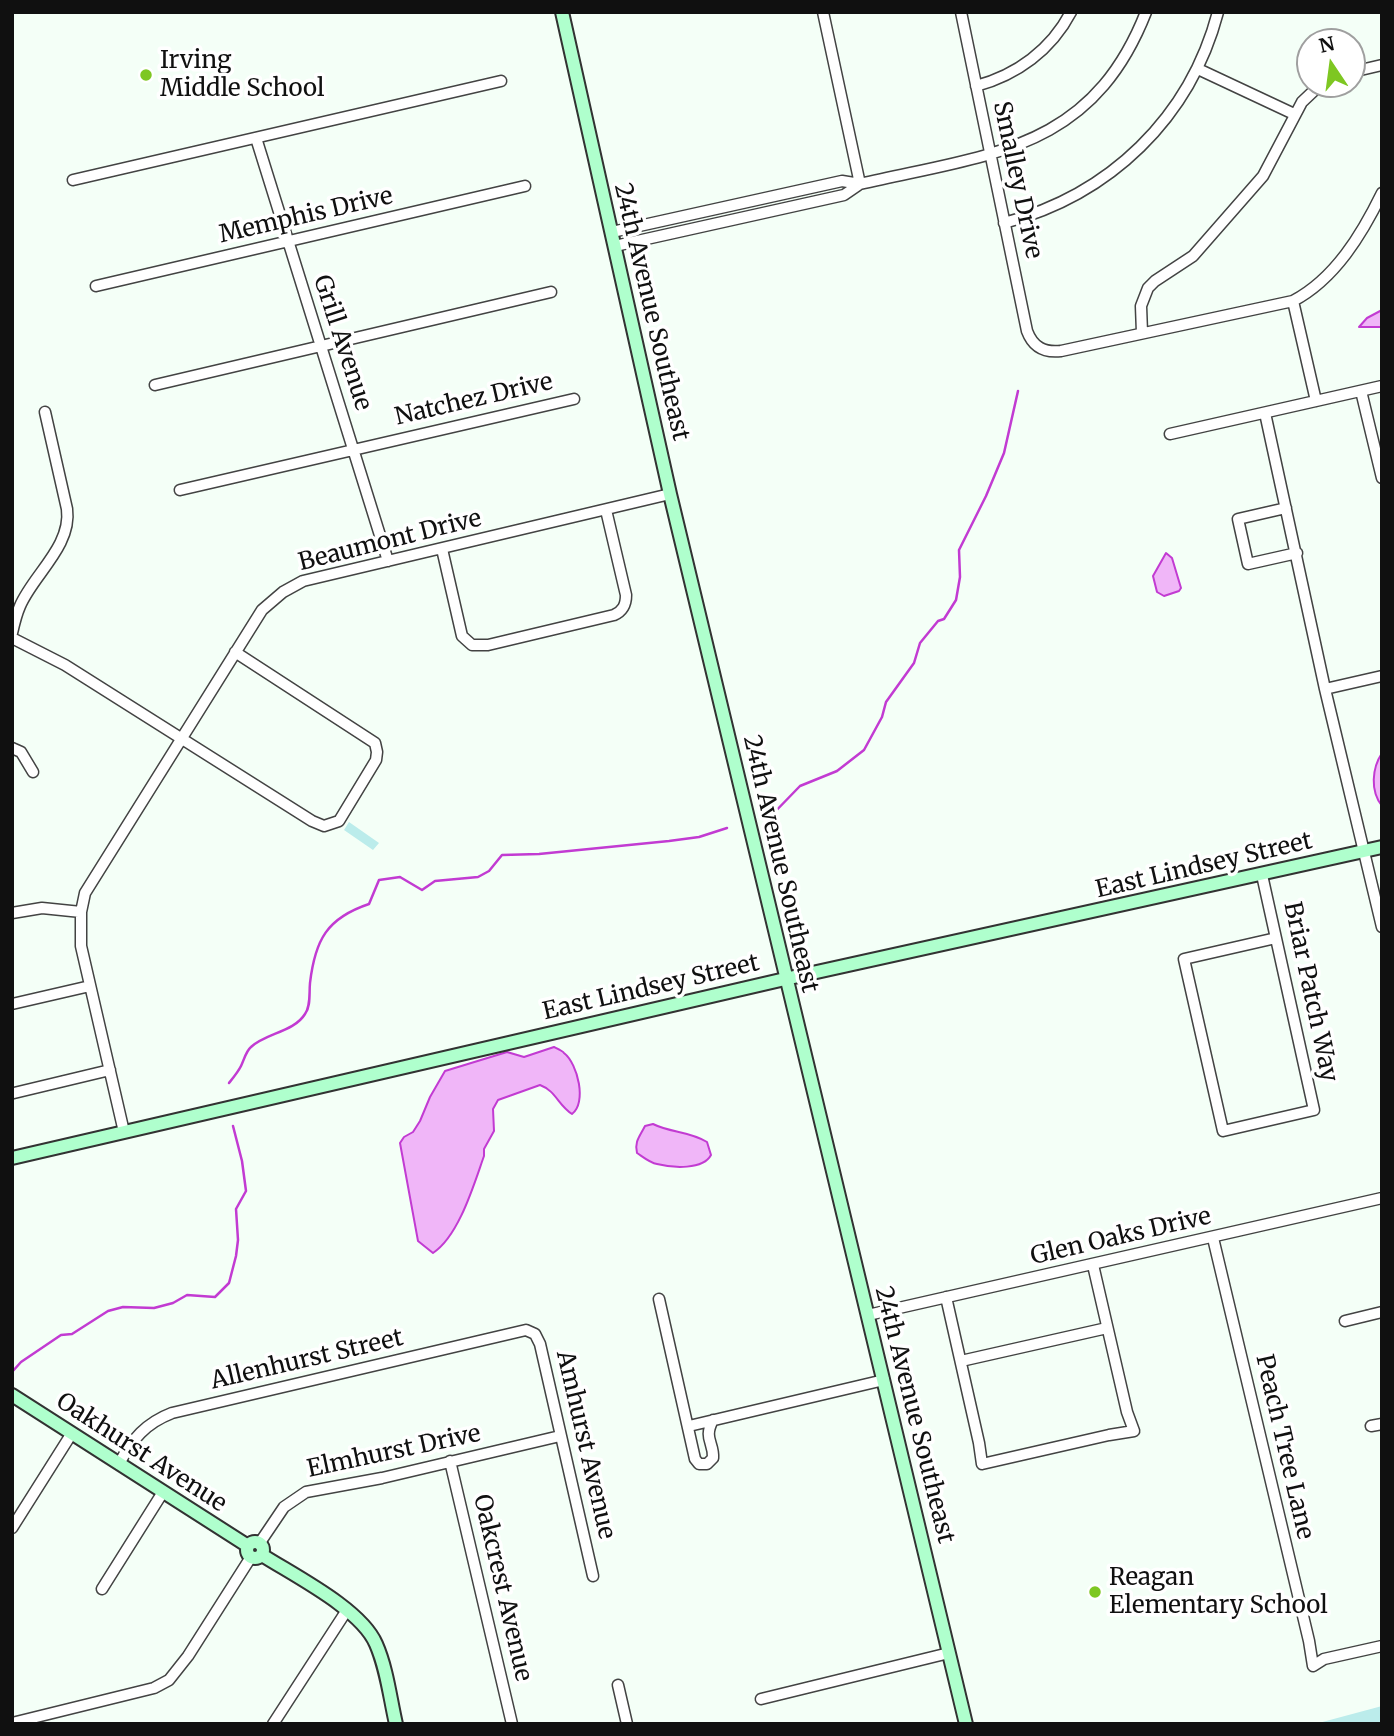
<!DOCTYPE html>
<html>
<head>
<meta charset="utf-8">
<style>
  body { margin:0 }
  #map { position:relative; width:1394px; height:1736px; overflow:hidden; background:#f4fff7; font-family:Merriweather,serif }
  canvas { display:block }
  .frame { position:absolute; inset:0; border:14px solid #101010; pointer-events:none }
  .north { position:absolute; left:1296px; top:28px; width:70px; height:70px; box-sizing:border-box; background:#fff; border:2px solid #9f9f9f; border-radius:50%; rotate:347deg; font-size:19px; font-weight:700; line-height:28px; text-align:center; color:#101010 }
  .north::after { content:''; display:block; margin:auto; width:24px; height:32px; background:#7ec722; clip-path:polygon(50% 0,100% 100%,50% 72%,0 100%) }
</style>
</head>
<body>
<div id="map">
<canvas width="1394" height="1736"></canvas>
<div class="frame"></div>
<div class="north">N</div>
</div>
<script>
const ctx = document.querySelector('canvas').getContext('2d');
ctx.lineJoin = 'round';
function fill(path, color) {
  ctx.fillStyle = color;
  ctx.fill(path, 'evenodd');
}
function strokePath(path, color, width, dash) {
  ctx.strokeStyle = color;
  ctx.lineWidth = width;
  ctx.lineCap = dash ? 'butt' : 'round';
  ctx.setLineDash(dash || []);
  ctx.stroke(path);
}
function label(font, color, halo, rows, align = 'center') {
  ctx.font = font + ' Merriweather,serif';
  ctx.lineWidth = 7;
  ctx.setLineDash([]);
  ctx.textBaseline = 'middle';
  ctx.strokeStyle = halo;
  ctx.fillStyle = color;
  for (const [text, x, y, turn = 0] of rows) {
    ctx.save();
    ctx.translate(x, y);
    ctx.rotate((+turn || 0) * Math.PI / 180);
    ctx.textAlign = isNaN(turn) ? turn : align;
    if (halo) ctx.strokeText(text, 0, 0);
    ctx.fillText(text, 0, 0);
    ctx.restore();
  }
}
const green = new Path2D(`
  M349,822L379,843L373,850L344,830Z
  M1382,1706V1724H1315Z`);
const water = new Path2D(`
  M1382,310V327H1359L1367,318Z
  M1166,553L1172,558L1181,588L1179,591L1164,596L1157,592L1153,576Z
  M1382,753V806C1370,791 1372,768 1382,753Z
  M554,1047C556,1048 563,1051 564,1053C578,1064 587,1103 572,1114C558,1105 556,1091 540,1085L498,1100L493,1109L494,1131L484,1149V1156C474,1184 459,1236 433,1253L418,1241L400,1143L404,1137L413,1132L420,1121L430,1097L445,1071L507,1052L524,1057Z
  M653,1124C671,1133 689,1131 707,1142L711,1155C703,1170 673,1168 657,1164C650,1163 643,1157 637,1153C634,1142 640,1136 645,1126Z`);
const stream = new Path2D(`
  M768,819L800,786L837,771L864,750L882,717L886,702L914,663L920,643L938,621L944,619L956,600L960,577L959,550L986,496L1004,453L1018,391
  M229,1083C233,1078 238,1072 241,1066C244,1060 246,1051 251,1047C266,1033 294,1032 305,1014C311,1006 309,993 310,983C315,940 327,918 369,904L379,880L400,877L422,890L435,881L478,877L489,871L502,855L539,854L669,841L699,837L727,828
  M12,1372L21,1362L61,1335L72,1334L108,1311L123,1307L154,1308L173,1303L187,1295L215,1297L229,1283L236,1256L238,1240L236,1209L246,1191L242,1161L233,1126`);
const street = new Path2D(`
  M823,12L860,184
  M961,12L1027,331C1033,347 1044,353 1061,351L1293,301C1335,279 1362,234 1382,193
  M1198,69L1294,114
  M1352,72L1382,65
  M976,86C1017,75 1051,50 1071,12
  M256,138L388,561
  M73,180L501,81
  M1004,223C1110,195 1190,118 1218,12
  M612,232L842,181L860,184C988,154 1091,152 1146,12
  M615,246L844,195L860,184
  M96,286L525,186
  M1293,301L1316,401
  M1142,333L1141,306L1148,288L1155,281L1193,256L1263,176L1302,102L1321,84
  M155,385L551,292
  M1361,391L1382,478
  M1265,413L1325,689L1382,927
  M1170,434L1382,386
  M180,490L574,399
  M1286,508L1238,519L1248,564L1297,553
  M442,549L462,636L472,645H488L614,615C623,611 626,605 626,595L606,510
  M12,633C14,624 16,615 20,606C33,575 72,546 67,509L45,412
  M12,638L65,665L312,821L324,826L339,821L376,760L377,752L375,743L235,652
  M1325,689L1382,676
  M12,748L21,752L33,772
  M1262,875L1314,1110L1223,1131L1184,959L1276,938
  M12,913L42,908L81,912
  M12,1004L90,986
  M14,1093L110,1070
  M124,1132L81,946V912L85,893L262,610L283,592L303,581L670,494
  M1213,1238L1309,1641L1313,1666L1324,1659L1382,1646
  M946,1297L979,1443L982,1464L1109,1435L1134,1431L1127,1412L1093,1265
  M659,1299L695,1459L699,1464H707L713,1458C714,1442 703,1439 713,1420
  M868,1315L1382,1198
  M1345,1321L1382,1312
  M961,1361L1107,1328
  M689,1426L884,1380
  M1371,1426L1382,1424
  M450,1461L512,1724
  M119,1464C132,1439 146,1423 172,1413L526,1330L535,1334L540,1344L593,1576
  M12,1528L72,1433
  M259,1544L284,1507L306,1492L382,1478L560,1436
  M102,1589L163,1492
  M618,1685L627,1724
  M761,1699L949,1653
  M12,1723L154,1688L169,1680L188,1656L251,1557
  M273,1724L347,1610`);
const secondary = new Path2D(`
  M562,12L670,494L966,1724
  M12,1158L785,979L1382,847
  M12,1395L248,1546
  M247 1550a8 8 0 1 1 16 0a8 8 0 1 1-16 0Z
  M262,1555C295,1576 361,1609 376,1644C387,1669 390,1698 396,1724`);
const markers = [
  [146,75,7,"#7ec722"],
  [1095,1592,7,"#7ec722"]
];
const poiNames = [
  ["Irving",160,61],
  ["Middle School",160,89],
  ["Reagan",1109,1578],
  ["Elementary School",1109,1606]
];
const streetNames = [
  ["Smalley Drive",1017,180,78],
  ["Memphis Drive",306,216,-13],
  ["24th Avenue Southeast",651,312,77],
  ["Grill Avenue",342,343,72],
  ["Natchez Drive",474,400,-13],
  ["Beaumont Drive",390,541,-14],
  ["24th Avenue Southeast",780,864,77],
  ["East Lindsey Street",1204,866,-13],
  ["East Lindsey Street",651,988,-13],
  ["Briar Patch Way",1310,992,78],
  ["Glen Oaks Drive",1121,1237,-13],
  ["Allenhurst Street",307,1360,-13],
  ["24th Avenue Southeast",914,1415,76],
  ["Amhurst Avenue",585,1445,77],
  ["Peach Tree Lane",1284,1447,77],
  ["Elmhurst Drive",394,1452,-12],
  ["Oakhurst Avenue",141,1453,33],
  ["Oakcrest Avenue",502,1588,77]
];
fill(green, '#bbeceb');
fill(water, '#f0b6f8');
strokePath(water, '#c23bd2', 2);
strokePath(stream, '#c23bd2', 2.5);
strokePath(street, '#434343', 13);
strokePath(secondary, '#323232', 16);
strokePath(street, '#fff', 10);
strokePath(secondary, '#afffcd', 12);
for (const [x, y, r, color] of markers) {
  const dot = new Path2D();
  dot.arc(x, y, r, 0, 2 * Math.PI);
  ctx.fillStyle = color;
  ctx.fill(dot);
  strokePath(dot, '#fff', 2.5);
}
label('24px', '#101010', '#fff', poiNames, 'left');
label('24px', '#101010', '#fff', streetNames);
</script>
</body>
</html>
